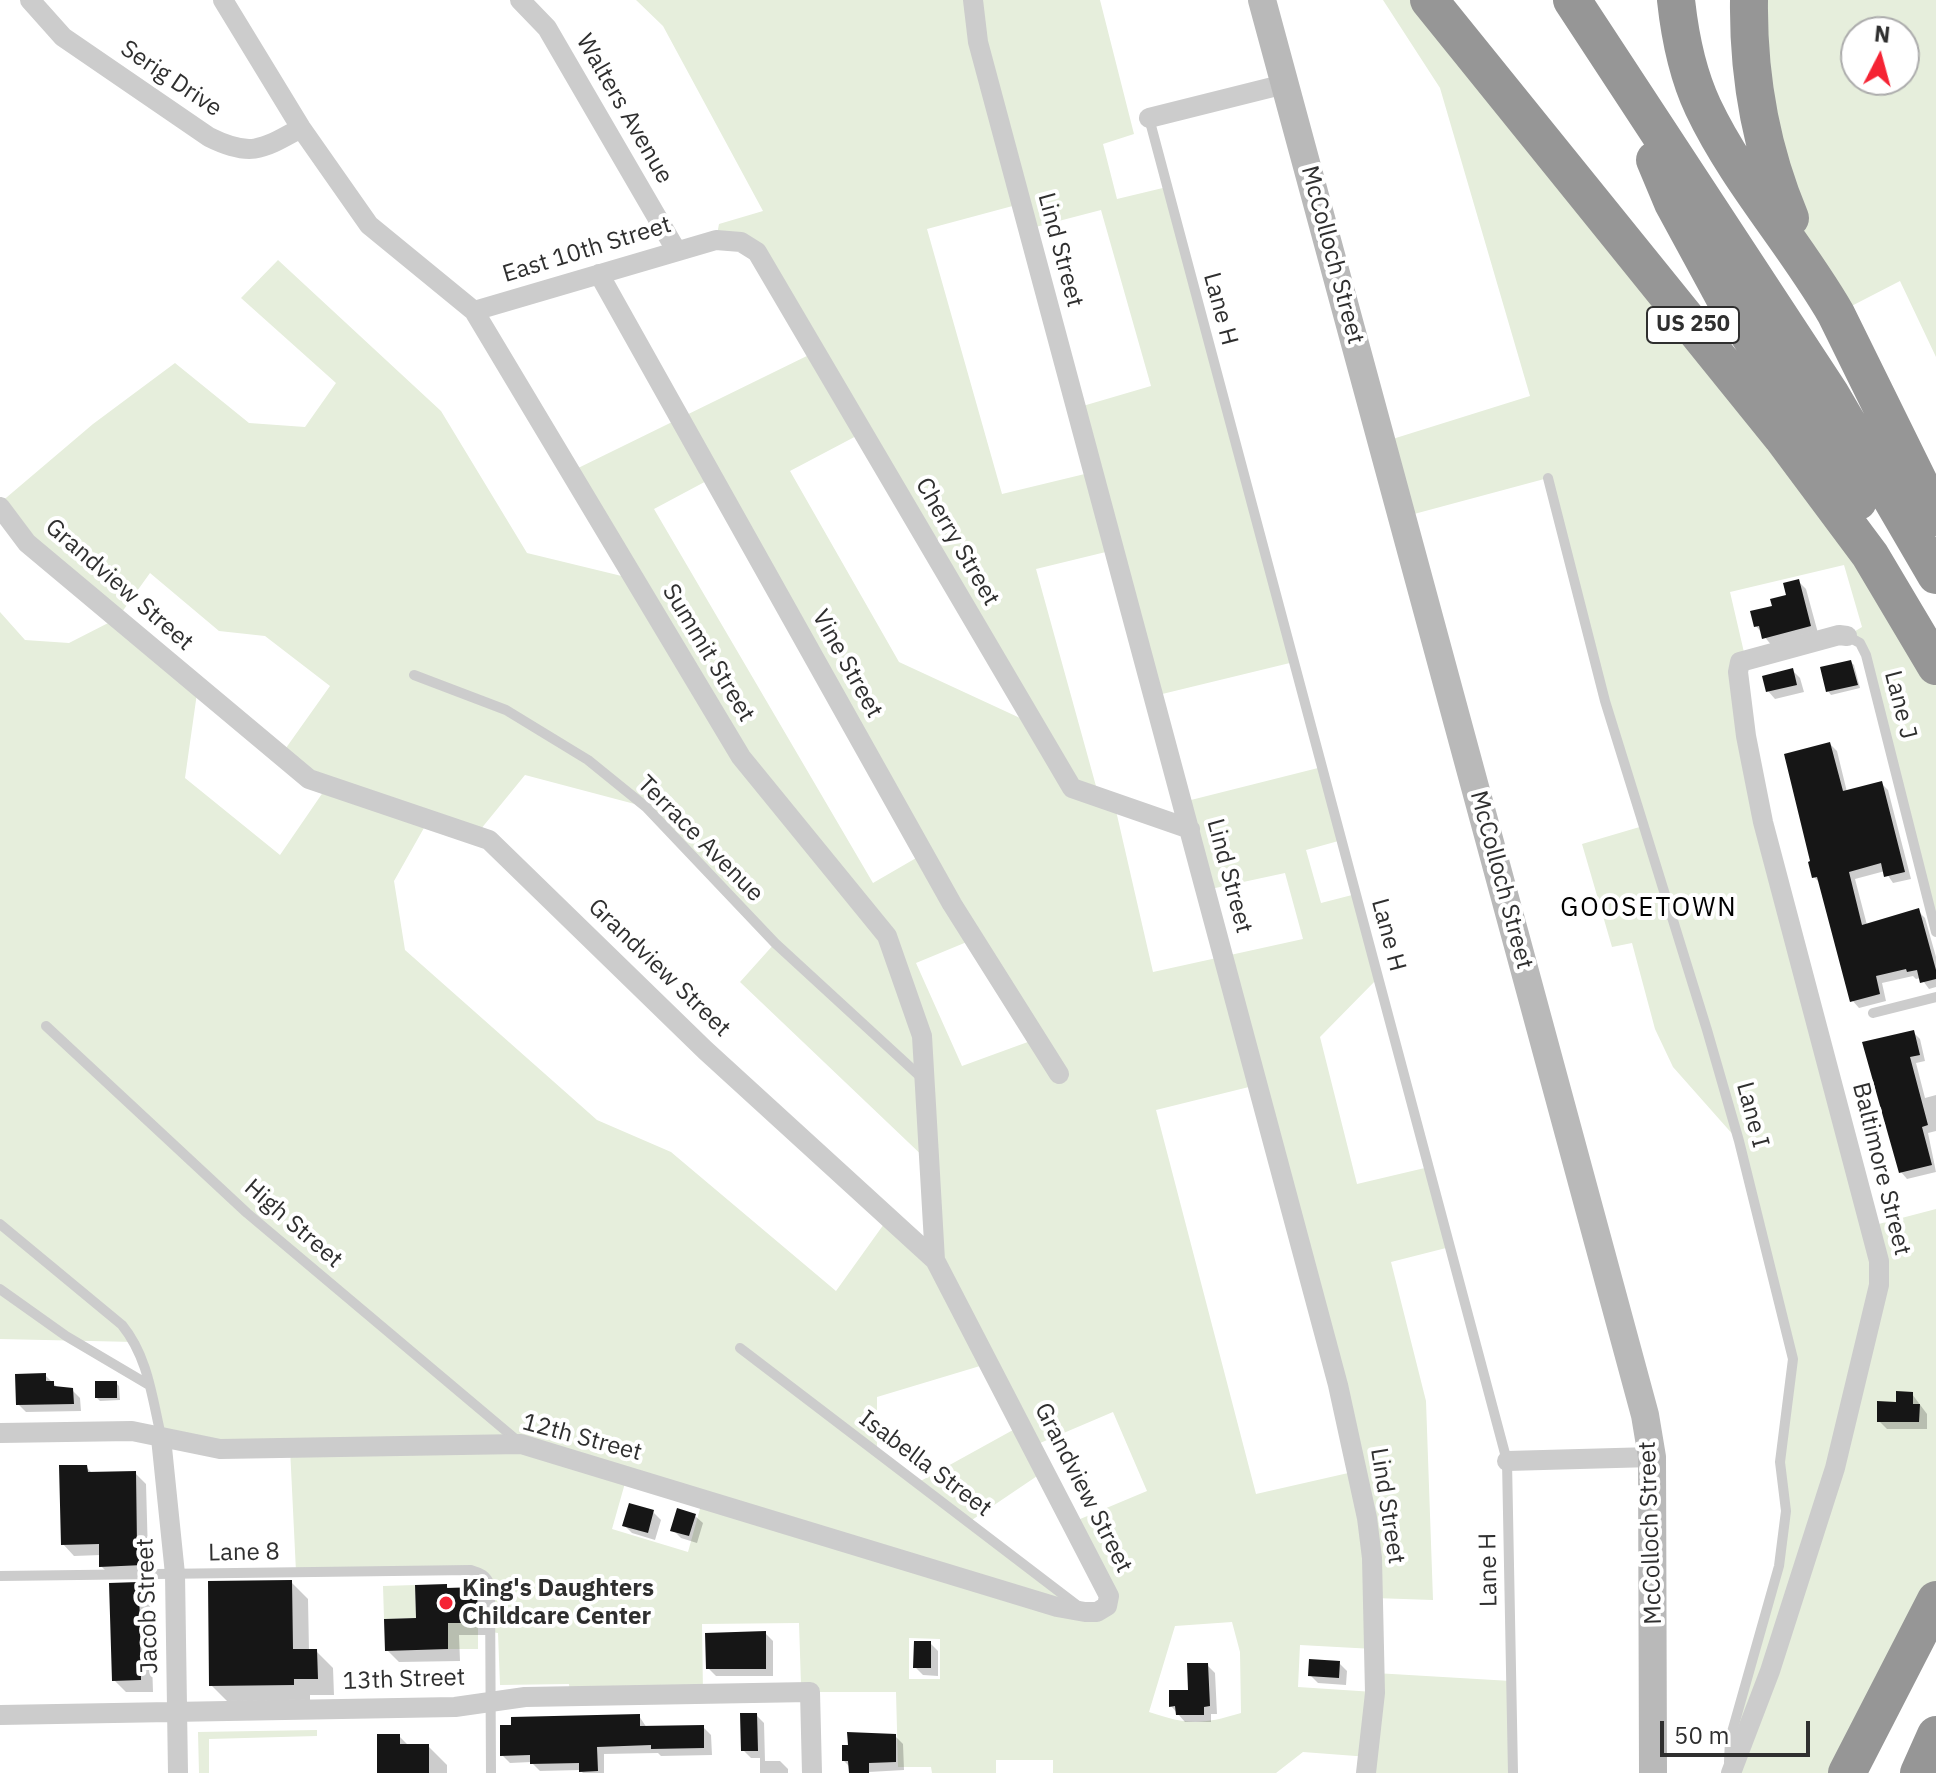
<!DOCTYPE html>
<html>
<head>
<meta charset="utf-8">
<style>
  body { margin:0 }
  #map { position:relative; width:1936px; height:1773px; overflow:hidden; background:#fff; font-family:"IBM Plex Sans",sans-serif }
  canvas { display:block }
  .north { position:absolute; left:1840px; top:16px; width:80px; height:80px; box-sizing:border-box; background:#fff; border:2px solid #acacac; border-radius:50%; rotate:6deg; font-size:22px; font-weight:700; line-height:32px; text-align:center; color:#2f2f2f }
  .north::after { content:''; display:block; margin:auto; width:28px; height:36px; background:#f52333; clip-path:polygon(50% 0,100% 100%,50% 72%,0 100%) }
  .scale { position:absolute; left:1660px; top:1721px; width:150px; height:36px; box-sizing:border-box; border:4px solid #2f2f2f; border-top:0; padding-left:10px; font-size:24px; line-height:28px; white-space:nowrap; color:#2f2f2f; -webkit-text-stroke:6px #fff; paint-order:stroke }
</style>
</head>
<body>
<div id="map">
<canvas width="1936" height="1773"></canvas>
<div class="north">N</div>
<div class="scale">50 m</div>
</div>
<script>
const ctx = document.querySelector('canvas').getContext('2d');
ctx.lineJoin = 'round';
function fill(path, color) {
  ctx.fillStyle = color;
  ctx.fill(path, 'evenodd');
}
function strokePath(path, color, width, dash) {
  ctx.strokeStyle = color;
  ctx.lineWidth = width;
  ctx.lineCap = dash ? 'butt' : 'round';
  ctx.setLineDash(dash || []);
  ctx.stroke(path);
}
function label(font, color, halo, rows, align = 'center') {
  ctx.font = font + ' "IBM Plex Sans",sans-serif';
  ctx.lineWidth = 8;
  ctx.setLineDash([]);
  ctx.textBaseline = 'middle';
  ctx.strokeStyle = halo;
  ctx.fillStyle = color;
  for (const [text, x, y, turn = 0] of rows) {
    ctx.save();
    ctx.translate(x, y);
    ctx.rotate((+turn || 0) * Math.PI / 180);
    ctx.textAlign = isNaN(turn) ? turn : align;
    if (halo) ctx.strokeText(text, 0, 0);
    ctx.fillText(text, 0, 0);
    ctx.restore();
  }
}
const green = new Path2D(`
  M636,0H1100L1134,134L1103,144L1117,199L1167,187L1294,662L1154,696L1114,550L1036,569L1099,797L1114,802L1153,972L1303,939L1285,873L1206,890L1183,802L1322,767L1342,840L1306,850L1321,903L1356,894L1378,978L1320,1037L1357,1184L1429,1167L1450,1247L1391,1262L1426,1401L1433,1600L1374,1598V1649L1300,1645L1298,1687L1374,1692L1375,1673L1511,1681L1513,1773H1366L1369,1757L1303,1752L1276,1773H1053V1760H996V1773H932L931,1767H898L896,1692H810L801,1685L799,1623L702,1624L703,1694L570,1696L569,1684L500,1685L498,1633L491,1632L490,1585L480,1573L296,1572L290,1448L161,1438L135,1342L0,1339V612L25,640L69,643L116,619L0,503L93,424L175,363L249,423L305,427L336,383L241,298L278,260L441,411L527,553L634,579L570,472L815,352L757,252L716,240L719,224L763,211L663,26ZM1020,204L1028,229L1101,210L1151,386L1076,408L1093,472L1002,494L927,229ZM862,433L1033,724L899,662L790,471ZM712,478L923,854L873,883L654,509ZM150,573L219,631L265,636L330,686L281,755L328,785L280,855L185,778L198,686L117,619ZM525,775L646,807L775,943L740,982L929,1162L934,1259L889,1217L836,1291L671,1152L597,1120L405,950L394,881L429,819L476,835ZM974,939L1036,1039L962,1066L916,963ZM1257,1085L1357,1471L1256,1494L1156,1110ZM990,1363L1022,1425L917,1483L877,1452V1397ZM1113,1412L1147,1491L1073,1522L1107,1607L1085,1612L969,1522L1046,1470L1033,1446ZM627,1476L703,1498L688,1552L612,1529ZM1232,1622L1240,1652L1241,1713C1201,1725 1188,1725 1149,1712L1175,1626ZM909,1638L940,1639V1679H909Z
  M1383,0H1429L1936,668V932L1866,655L1847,636L1862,627L1844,565L1730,592L1746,661L1740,691L1871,1226L1936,1209V1600L1847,1773H1729L1730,1739L1779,1566L1786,1511L1780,1462L1793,1359L1735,1137L1673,1067L1655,1029L1632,943L1612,947L1582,844L1643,826L1548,478L1403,517L1383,442L1530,396L1440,88Z
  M1750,0H1936V357L1900,281L1836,314L1820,286L1752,80ZM1856,32H1904V80H1856Z
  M415,1585L416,1618L384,1619L383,1586Z
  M448,1623H478V1649H448Z
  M317,1730V1736L209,1739V1773H199L198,1732Z`);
const shadow = new Path2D(`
  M1798,581L1806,589L1818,633L1772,646L1756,626L1789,596Z
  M1851,662L1854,665L1860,688L1831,695L1828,691Z
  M1792,670L1800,678L1804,692L1775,699L1768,691Z
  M1830,744L1837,751L1847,792L1881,783L1888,790L1911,879L1893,883L1885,871L1855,879L1867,925L1918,911L1925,918L1936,957V987L1929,989L1921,978L1916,979L1913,976L1882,983L1886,1001L1859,1008L1852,1000L1822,885L1814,877Z
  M1913,1032L1920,1039L1925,1061L1916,1063L1925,1098L1936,1095V1131L1928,1133L1936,1172L1907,1179L1901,1172L1891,1132Z
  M45,1375L58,1388L72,1390L80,1398L81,1411L26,1412L18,1404Z
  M116,1383L119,1386L120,1400L100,1401L97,1398Z
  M1912,1394L1927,1414V1429H1887L1879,1421Z
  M86,1467L93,1474L135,1473L146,1484L148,1554L154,1560V1576L113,1578L101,1566V1555L74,1556L63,1544Z
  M653,1512L661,1520L655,1540L632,1533L624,1525Z
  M695,1516L703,1523L697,1543L681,1538L673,1530Z
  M291,1582L308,1599L309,1651H316L333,1668L334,1695H310V1701L228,1702L211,1685Z
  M138,1584L150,1597L153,1692H126L114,1680Z
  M446,1586L450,1590L476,1589L489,1602L490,1635H459L460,1661L399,1662L387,1650L418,1620Z
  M765,1633L773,1641V1676H716L708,1668Z
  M930,1643L938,1651V1676L923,1675L915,1667Z
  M1339,1663L1347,1671L1346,1685L1318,1683L1310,1675Z
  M1207,1665L1215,1673L1217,1714H1211V1722H1185L1171,1706L1190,1692Z
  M756,1715L764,1723L765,1761H780L788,1769V1773H760V1758H751L743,1750Z
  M639,1716L647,1728L703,1727L711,1735L712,1755L661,1756L658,1753L604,1754V1773H583L580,1770L540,1771L531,1762L510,1763L502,1755Z
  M399,1736L409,1746H428L447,1765V1773H379Z
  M895,1736L903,1744L904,1770L851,1773L850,1767L844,1761Z`);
const building = new Path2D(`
  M1799,579L1811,626L1762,639L1759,626L1754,627L1750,611L1772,606L1770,599L1786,595L1783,583Z
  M1851,660L1858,685L1826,692L1820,667Z
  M1793,668L1797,685L1766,692L1762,676Z
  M1830,742L1843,791L1882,781L1905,872L1884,877L1881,863L1849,872L1862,925L1919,908L1936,970V979L1920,983L1917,970L1907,972L1906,969L1876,976L1880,994L1850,1002L1817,877L1812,878L1808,862L1810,861L1784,754Z
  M1914,1030L1920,1055L1910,1057L1928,1125L1922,1127L1932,1165L1899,1173L1862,1042Z
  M46,1373V1381H54V1386L73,1388L74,1404L16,1405L15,1374Z
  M95,1381H117V1398H95Z
  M1896,1391L1913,1392V1404H1920L1919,1422H1877V1401L1896,1402Z
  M59,1465H87L88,1472L136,1471L137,1546H143V1565L99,1567V1544L61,1545Z
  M629,1503L654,1510L648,1533L622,1526Z
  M677,1508L696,1514L689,1536L670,1531Z
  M292,1580L293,1649H317L318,1679H294V1685L209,1686L208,1581Z
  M139,1582L141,1680L112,1681L109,1583Z
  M447,1584V1588L477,1587L478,1623H448V1649L385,1651L384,1619L416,1618L415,1585Z
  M766,1631V1669H706L705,1633Z
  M914,1641H931V1668H913Z
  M1309,1659L1340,1661L1339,1678L1308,1676Z
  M1187,1663H1208L1210,1706L1204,1707V1715H1176L1175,1706L1169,1707V1690H1188Z
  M740,1713H757L758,1751H741Z
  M640,1714V1726L704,1725V1748L651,1749V1745L597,1747L598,1771L579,1772V1763L530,1764V1755L500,1756V1725H511V1717Z
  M847,1732L896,1734V1762L869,1763V1773H849L848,1761H842V1745H848Z
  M377,1734H400V1744H429V1773H377Z`);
const lane = new Path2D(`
  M1149,118L1507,1461L1513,1773
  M1548,478L1605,701L1707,1030L1739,1141L1793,1359L1780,1462L1786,1511L1779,1566L1730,1739L1729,1762
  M1847,636L1860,643L1866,655L1936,932
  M414,675L506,710L588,760L646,807L775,943L923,1079
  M1873,1013L1936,997
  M46,1026L247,1213L519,1442
  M0,1224L122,1325C148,1357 152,1397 161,1436
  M0,1289L66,1336L149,1385
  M740,1348L1078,1606
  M0,1576L471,1570C481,1573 486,1575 490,1585L491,1773`);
const street = new Path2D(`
  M30,0L63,37L209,137C251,158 263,149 301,128
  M223,0L301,128L369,225L474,311L741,757L887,936L922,1036L935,1260
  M520,0L547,28L676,250
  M973,0L978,42L1338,1385L1367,1518L1372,1558L1375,1693L1366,1773
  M1149,118L1285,84
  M599,274L952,904L1059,1074
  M474,311L716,240L741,242L757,252L1072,788L1190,829
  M0,507L27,543L309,779L489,840L705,1050L935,1260L1109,1596L1107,1606L1097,1612H1085L1057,1607L521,1444L220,1449L132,1431L0,1433
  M161,1438L175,1574L178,1773
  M1507,1461L1652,1457
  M0,1715L455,1707L525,1697L810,1692L812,1773
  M1731,1773L1770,1671L1835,1468L1879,1285V1261L1763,822L1746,736L1738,672L1740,662L1839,635L1847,636`);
const secondary = new Path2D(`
  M1262,0L1645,1415L1652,1457L1653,1773`);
const highway = new Path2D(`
  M1429,0L1782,437L1870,555L1936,666
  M1572,0L1831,395L1936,575
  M1676,0C1680,37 1687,73 1703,107C1738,181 1795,243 1836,314L1936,517
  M1749,0C1748,75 1761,149 1790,218
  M1655,160L1673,203L1723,295L1858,501
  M1847,1773L1936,1600
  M1919,1773L1936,1735`);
const markers = [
  [446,1603,8,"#f52333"]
];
const shields = [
  [1693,325,92]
];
const shieldNames = [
  ["US 250",1693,325]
];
const streetNames = [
  ["Serig Drive",171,79,34],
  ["Walters Avenue",624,109,60],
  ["East 10th Street",587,250,-17],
  ["Lind Street",1060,250,75],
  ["McColloch Street",1332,255,75],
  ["Lane H",1220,309,75],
  ["Cherry Street",957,542,60],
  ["Grandview Street",119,585,41],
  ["Summit Street",708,653,59],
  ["Vine Street",847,664,61],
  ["Lane J",1900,705,76],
  ["Terrace Avenue",700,839,45],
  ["Lind Street",1229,876,75],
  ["McColloch Street",1501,880,75],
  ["Lane H",1388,935,75],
  ["Grandview Street",659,968,44],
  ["Lane I",1752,1115,75],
  ["Baltimore Street",1881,1169,76],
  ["High Street",293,1224,41],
  ["12th Street",582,1438,15],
  ["Isabella Street",925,1464,37],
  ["Grandview Street",1083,1488,63],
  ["Lind Street",1387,1506,81],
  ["McColloch Street",1651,1533,-92],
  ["Lane 8",244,1553,-1],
  ["Lane H",1489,1570,-91],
  ["Jacob Street",148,1606,-92],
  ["13th Street",404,1680,-2]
];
const poiNames = [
  ["King's Daughters",462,1589],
  ["Childcare Center",462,1617]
];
const neighbourhoodNames = [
  ["GOOSETOWN",1649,908]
];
fill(green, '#e6eedc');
fill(shadow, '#0003');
fill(building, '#161616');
strokePath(lane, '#ccc', 10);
strokePath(street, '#ccc', 20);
strokePath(secondary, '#b9b9b9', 28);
strokePath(highway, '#969696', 38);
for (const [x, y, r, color] of markers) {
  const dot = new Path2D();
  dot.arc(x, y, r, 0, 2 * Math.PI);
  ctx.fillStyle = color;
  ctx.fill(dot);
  strokePath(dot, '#fff', 3);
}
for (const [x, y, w] of shields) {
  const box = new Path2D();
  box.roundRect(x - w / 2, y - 18, w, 36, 6);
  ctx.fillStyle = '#fff';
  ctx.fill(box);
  strokePath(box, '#2f2f2f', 2);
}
label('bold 22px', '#2f2f2f', null, shieldNames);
label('24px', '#2f2f2f', '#fff', streetNames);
label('bold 24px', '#2f2f2f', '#fff', poiNames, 'left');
ctx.letterSpacing = '2px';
label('26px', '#000', '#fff', neighbourhoodNames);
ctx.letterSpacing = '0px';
</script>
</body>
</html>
